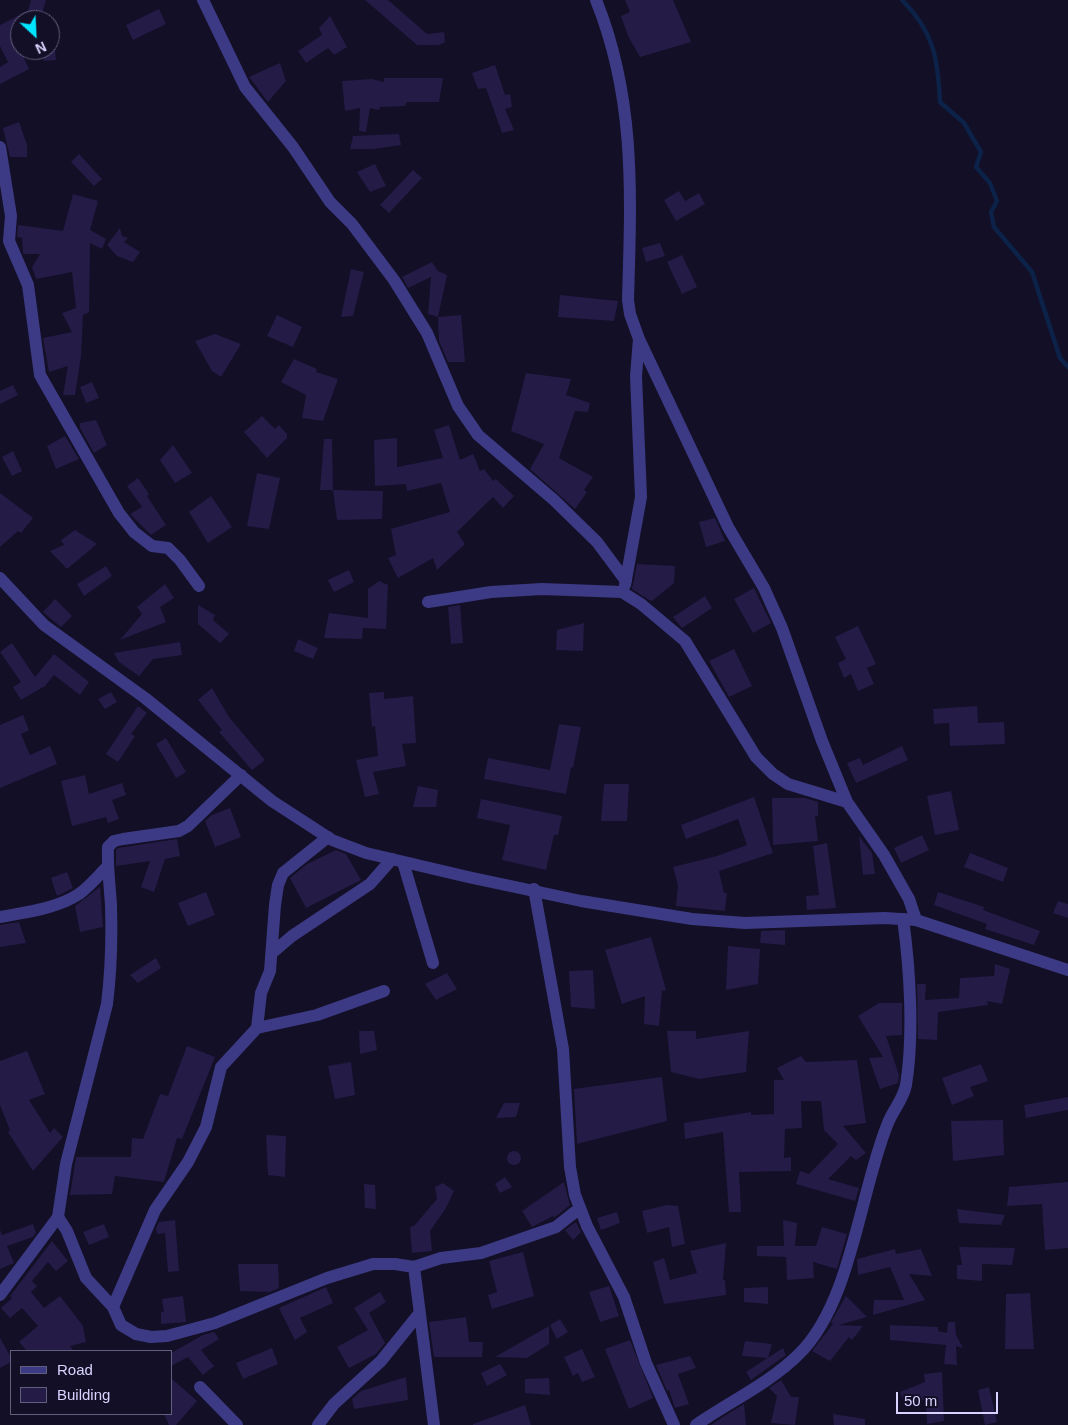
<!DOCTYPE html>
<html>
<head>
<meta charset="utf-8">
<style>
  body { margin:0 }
  #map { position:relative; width:1068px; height:1425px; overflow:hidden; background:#130f26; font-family:Helvetica,sans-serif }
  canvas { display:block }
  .legend { position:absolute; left:10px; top:1350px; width:162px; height:65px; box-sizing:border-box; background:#130f26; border:1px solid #625e7d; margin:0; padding:6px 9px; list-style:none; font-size:15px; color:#d9d4ff }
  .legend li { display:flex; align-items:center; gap:10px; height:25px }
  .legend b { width:25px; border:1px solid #625e7d }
  .north { position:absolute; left:10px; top:10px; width:50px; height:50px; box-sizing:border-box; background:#130f26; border:1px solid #625e7d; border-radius:50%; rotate:155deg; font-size:14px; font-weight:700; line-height:20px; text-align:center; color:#d9d4ff }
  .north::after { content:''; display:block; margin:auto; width:18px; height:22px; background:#00e5ff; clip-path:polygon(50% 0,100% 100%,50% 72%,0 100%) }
  .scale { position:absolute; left:896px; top:1392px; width:102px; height:22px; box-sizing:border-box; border:2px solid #d9d4ff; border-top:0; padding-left:6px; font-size:15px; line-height:18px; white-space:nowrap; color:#d9d4ff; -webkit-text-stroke:4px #130f26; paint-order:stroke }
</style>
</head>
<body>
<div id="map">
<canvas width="1068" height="1425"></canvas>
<ul class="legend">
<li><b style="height:6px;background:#3d3a85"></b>Road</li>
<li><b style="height:14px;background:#241b47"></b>Building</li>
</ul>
<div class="north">N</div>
<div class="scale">50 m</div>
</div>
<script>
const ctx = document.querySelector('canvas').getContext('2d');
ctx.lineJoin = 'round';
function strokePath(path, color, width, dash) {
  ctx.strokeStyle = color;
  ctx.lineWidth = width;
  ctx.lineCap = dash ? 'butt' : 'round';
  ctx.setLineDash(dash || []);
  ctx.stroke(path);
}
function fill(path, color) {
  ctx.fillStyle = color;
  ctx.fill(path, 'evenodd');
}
const stream = new Path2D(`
  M902,0C934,32 938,59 940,102L964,123L981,152L976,167L990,183L997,201L991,212L994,227L1032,272L1060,358L1068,367`);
const building = new Path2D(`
  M31,0H46L40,20H20V39L16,41L29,69L0,84V67L8,62L0,46V25L28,11Z
  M365,0H388L427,34L444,32L445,42L439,45H417Z
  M625,0H673L691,42L640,57L628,36L621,16L630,12Z
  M159,9L166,24L133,40L126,25Z
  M330,16L347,47L334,55L328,48L306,63L298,51L322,35L319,28Z
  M43,50H55L56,60L44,61Z
  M280,63L286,81L268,102L249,77Z
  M495,65L505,95L510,94L512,107L505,109L514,130L502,133L486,88L478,89L472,73Z
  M384,78H443L439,102H407L405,106L380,107L379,110L370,108L366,132L359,131L360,108L345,111L342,81L372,79L384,82Z
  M19,122L27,145V157H10L3,128Z
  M399,134L401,145L374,149H350L353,136Z
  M79,154L102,179L94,186L71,162Z
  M375,164L386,186L370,192L357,172Z
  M413,170L422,178L389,213L380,205Z
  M679,191L685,201L699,193L705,204L676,221L664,200Z
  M73,194L98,201L90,230L106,239L102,249L90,243L89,312L83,315L81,356L75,395H63L68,366L49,372L43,338L72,332L62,313L76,308L72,272L36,279L32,267L40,254H23L22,238L17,237L18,225L63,231Z
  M120,228L122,236L128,238L124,242L140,252L133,262L117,256L107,245Z
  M660,243L665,256L646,262L642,248Z
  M682,255L697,287L682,294L667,262Z
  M432,262L438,271L447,275L438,317L428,314L431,277L408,288L402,277Z
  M351,269L364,272L353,316L341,317Z
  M560,295L618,301L614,321L558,317Z
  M277,315L302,327L293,347L267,336Z
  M461,315L465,362H448L439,341L438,317Z
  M215,334L241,344L221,377L212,371L195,341Z
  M294,359L317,369L316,372L338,379L323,421L302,418L306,395L281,382Z
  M526,373L571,379L566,395L590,403L588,412L575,411L559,458L593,477L584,490L587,492L575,509L530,469L544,444L511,431Z
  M92,382L99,398L86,403L80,387Z
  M13,385L18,395L0,404V391Z
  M262,416L275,429L279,425L287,434V438L267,458L244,432Z
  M96,420L107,445L94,453L80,428V423Z
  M449,425L460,460L473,454L480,471L484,469L493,481L496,479L514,496L503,508L493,497L457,532L465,544L437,570L433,558L398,578L388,558L396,555L391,529L450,512L441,483L407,491L406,484L375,486L374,440L397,438V467L443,458L434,430Z
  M65,436L79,459L56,469L47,446Z
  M324,439H332L333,490H320Z
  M173,445L192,473L175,483L160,460Z
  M13,451L22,471L12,476L2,457Z
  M257,473L280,478L269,529L247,526Z
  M138,478L149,494L147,496L166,525L151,535L130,514L142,507L127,486Z
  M333,490L383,491L382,519L337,520Z
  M0,493L33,518L21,533L18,531L0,547Z
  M211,496L232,527L208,543L189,512Z
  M715,518L725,541L706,547L699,522Z
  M75,530L97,544L67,569L50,551L64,545L61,540Z
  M637,564L675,566L674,583L652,601L649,600L632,589Z
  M106,566L112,576L84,596L77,584Z
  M349,570L354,582L334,592L328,580Z
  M379,581L388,585L386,629L363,628L362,639L324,638L329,613L368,618V589Z
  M165,584L174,598L160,607L166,622L120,640L142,614L137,607Z
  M754,588L771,623L753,633L734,599Z
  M705,596L712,608L682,628L673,617Z
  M55,599L72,616L61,627L43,612Z
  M198,605L215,615L213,620L229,634L220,643L198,624Z
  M460,605L463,643L451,644L448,607Z
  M584,623L583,651L556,650L557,630Z
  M858,626L876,664L867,668L874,684L858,691L851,674L844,678L838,663L846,659L835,637Z
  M298,639L318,648L313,659L294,651Z
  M180,642L182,655L153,659L139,676L119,662L114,653Z
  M12,643L35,677L54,654L89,682L80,695L54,675L45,686L21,700L13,687L21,682L0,652Z
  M734,649L752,686L729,697L709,661Z
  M212,688L229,717L265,760L252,770L219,732L222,730L198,700Z
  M111,692L117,702L105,709L98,699Z
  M384,692V699L413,696L416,743L402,744L406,766L373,772L379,794L365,797L356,760L378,756L375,726L372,727L369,693Z
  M138,706L147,713L131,734L135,736L118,762L106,754Z
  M977,706L978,723L1004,722L1005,744L950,746L949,723L934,724L933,709Z
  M23,715L29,730L21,734L30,755L50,746L57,764L0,788V725Z
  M559,724L581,727L573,768L571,767L566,794L484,779L488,758L550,770Z
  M166,738L186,772L176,778L156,744Z
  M902,746L908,760L856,783L847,763L860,758L863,765Z
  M85,775L89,794L122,783L126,795L112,800L119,819L108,823L106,817L72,826L61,781Z
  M604,784H629L627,821H601Z
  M418,786L438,790L436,807H413Z
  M951,791L959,830L935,835L927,796Z
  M754,797L773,853L719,871L724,893H727L725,911L676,906L678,885L673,867L717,856L747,845L738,819L686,839L681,825Z
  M772,798H805L818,802V816H815L818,841L773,845Z
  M481,799L562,816L558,835H554L546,870L502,860L510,825L477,818Z
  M230,808L241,837L215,847L205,821L212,815Z
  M922,835L929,850L901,863L894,848Z
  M859,836L872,853L875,874L863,875Z
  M177,839L180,856L165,859L154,892L141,887L150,861L116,866V850L118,848Z
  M827,843L836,908L807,910L806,896L819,895L813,846Z
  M336,850L346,854L361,880L306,908L290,878L307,864Z
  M970,853L1008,868L1003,882L964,867Z
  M67,872L73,888L57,896L51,878Z
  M100,887L103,927L80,932L75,906Z
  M206,892L215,915L188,926L178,903Z
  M938,892L984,907L983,910L1040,931L1034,945L985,929L987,924L934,905Z
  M1058,901L1068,904V918L1053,913Z
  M19,922L26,943L0,947V925Z
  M785,930V945L760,943L761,931Z
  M651,937L666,990L662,991L659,1026L644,1024L645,996L622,1004L605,950Z
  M728,946L760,949L758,984L726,990Z
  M156,958L161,968L138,983L130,975Z
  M995,964L1010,969L1002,1004L987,1001L988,1005L938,1012L937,1040L918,1039L917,984H926L925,1000L959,998L960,978L994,976Z
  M593,970L595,1009L571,1007L569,971Z
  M447,973L457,989L436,1000L425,984Z
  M879,1003H902V1035L886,1036L899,1075L898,1083L880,1089L869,1058L883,1057L858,1016Z
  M359,1031H374L377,1050L360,1054Z
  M667,1031H696V1039L749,1031L746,1072L699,1079L671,1072Z
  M187,1046L215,1057L182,1139L177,1138L164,1182L115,1176L112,1194L70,1195L76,1157H131L132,1138L143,1139L160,1094L168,1096Z
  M27,1051L45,1094L29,1100L50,1133L54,1128L63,1137L33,1171L8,1132L10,1130L0,1105V1061Z
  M801,1056L806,1062L857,1060L866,1123L843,1126L866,1153L856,1160L851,1156L828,1179L859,1188L855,1201L796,1184L800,1171L809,1174L838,1144L824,1130L821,1101H801L802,1128L785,1129L784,1158L791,1157V1171L739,1172L741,1212H729L723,1132L685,1139L684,1123L751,1112V1115L774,1114V1080H784L777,1068Z
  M351,1062L355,1095L335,1099L328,1066Z
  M981,1064L988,1081L970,1087L974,1096L952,1105L942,1078Z
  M662,1077L667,1121L577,1144L574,1089Z
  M1068,1097V1110L1026,1118L1024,1105Z
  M504,1103H520L516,1117L496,1118Z
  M1003,1120L1004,1155L953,1161L951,1121Z
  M266,1135L286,1136L285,1177L268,1175Z
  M507 1158a7 7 0 1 1 14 0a7 7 0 1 1-14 0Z
  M505,1177L512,1187L500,1193L495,1184Z
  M564,1182L570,1205L554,1218L553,1216L532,1227L522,1211Z
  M1068,1182V1248L1045,1250L1042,1204L1007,1206L1009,1187Z
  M443,1183L454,1191L446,1208L430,1231L432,1251L412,1253L410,1227L414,1226L437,1199L435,1187Z
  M364,1184L375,1185L376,1209L365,1208Z
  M667,1205L678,1206L685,1244L672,1247L669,1227L647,1233L642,1211Z
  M957,1209L1005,1215L1001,1225L959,1223Z
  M617,1212L620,1223L601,1230L597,1218Z
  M175,1220L179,1271L168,1272L165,1233L157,1234L156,1228L159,1222Z
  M783,1220L797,1223L795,1246H816L822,1227L847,1234L837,1269L813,1262L814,1278L787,1280L786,1257L757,1256V1246H784Z
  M576,1222L581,1232L573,1240L565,1230Z
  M33,1224L36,1233L33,1237L7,1246L14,1263L0,1269V1230L2,1235Z
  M104,1224L109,1237L89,1245L83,1232Z
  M52,1241L68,1261L56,1271L48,1262L32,1281L37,1286L31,1292L44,1308L60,1296L83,1326L86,1342L70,1346L74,1351H27L19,1342L38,1326L22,1308L10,1318L1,1308L12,1298L10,1296Z
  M726,1243L723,1280H725L726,1295L664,1304L653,1262L664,1258L670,1280L697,1273L690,1251Z
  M959,1247L1015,1248L1012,1265L982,1264V1281L957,1279V1265H962Z
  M895,1249L896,1254L921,1249L932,1276L909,1274L925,1300L873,1315L874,1300H904L890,1267L858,1275L857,1259Z
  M523,1252L534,1296L492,1309L488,1295L497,1292L489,1261Z
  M238,1264H278L279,1288L270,1292L240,1291Z
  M609,1286L619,1316L600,1322L589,1292Z
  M326,1287L333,1303L300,1318L307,1332L295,1340L279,1308Z
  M768,1287V1304L744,1302V1288Z
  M380,1292L386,1302L369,1313L385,1343L376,1354L349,1368L337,1347L368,1330L354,1308Z
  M1030,1293L1034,1349H1005L1006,1294Z
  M183,1296L186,1322L161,1324V1312H164L162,1299Z
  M846,1296L867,1317L839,1325L863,1326L852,1340L849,1337L830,1361L812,1351L833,1324L831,1322Z
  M466,1317L469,1342H483L482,1357H434L429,1322Z
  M560,1319L568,1332L557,1339L550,1325Z
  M948,1322H955L956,1335L963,1348L956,1346L957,1365L944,1364L946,1345L890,1340V1325L938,1327V1331L947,1333Z
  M549,1326V1344L527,1358L495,1357Z
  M214,1332L219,1339L201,1350L214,1366L203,1375L188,1357L171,1366V1353L203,1335Z
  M0,1338L11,1357V1362L0,1368Z
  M630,1340L653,1398L629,1409L605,1349Z
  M745,1341L772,1344L768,1358L742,1356Z
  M272,1348L278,1364L243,1379L236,1363Z
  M783,1348L786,1355L751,1380L746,1372Z
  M582,1349L595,1377L582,1382L578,1373L573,1376L564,1357Z
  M690,1356L696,1368L678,1374L689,1404L675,1408L669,1390L667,1391L656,1365Z
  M500,1364L507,1375L487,1386L481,1373Z
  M942,1372L944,1421L927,1424L926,1399L905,1406L900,1392L925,1382L924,1374Z
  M406,1377L408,1400L354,1409L352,1399L361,1391Z
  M171,1378L197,1401L176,1425H169L164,1414H171Z
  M549,1378L550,1395L525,1393V1379Z
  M781,1380L791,1397H799L795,1425L771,1423L777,1396L769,1388Z
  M989,1387L997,1422L985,1425L978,1390Z
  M744,1404L746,1425H711L726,1415Z
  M525,1405L531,1425H473V1424Z
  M833,1414L865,1419V1425H834Z`);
const minor = new Path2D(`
  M203,0L245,87L293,147L330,202L352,224L394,280L427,333L458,406L478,435L554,500L597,542L626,581
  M596,0C636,99 631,195 628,300L630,314L639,339L728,527L764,588L782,628L822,741L847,802L884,855L909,899L916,920
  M0,147L11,216L9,241L28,285L40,375L119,513L134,532L152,546L168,548L180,560L199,586
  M625,585L641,497L636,376L639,339
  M428,602L491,592L542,589L622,592L641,604L685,641L756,757L773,774L788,784L847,802
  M403,862L433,963
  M534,889L563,1049L570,1167L575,1195L587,1226L624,1297L646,1363L674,1425
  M0,917C26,912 56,909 79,894C89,887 98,876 107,867
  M272,953L292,936L370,884L392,859
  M257,1028L317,1015L384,991
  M58,1217L67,1231L86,1278L113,1307L121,1325L136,1334L151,1337L167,1336L215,1323L327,1278L373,1264H395L414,1267L441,1258L481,1253L556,1227L580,1208
  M414,1267L434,1425
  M0,1295L58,1217L66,1164L107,1004C111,972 112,939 111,906C110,886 107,867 108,847L114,841L123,839L179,831L188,826L241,775
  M113,1307L155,1210L188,1162L206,1127L221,1067L257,1028L261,993L270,971L275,905L278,885L283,873L328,837
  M200,1387L237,1425
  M318,1425L334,1404L381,1361L418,1315
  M696,1425C729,1402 770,1383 799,1354C852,1302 860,1190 888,1123C893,1110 903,1100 906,1085C914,1036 910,969 903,919`);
const tertiary = new Path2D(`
  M0,578L44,625L145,698L272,801L332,840L366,853L468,877L581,901L692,919L745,923L885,918L916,920L1068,970`);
strokePath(stream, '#0c2248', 4.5);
fill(building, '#241b47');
strokePath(minor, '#3d3a85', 12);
strokePath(tertiary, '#3d3a85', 12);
</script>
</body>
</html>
